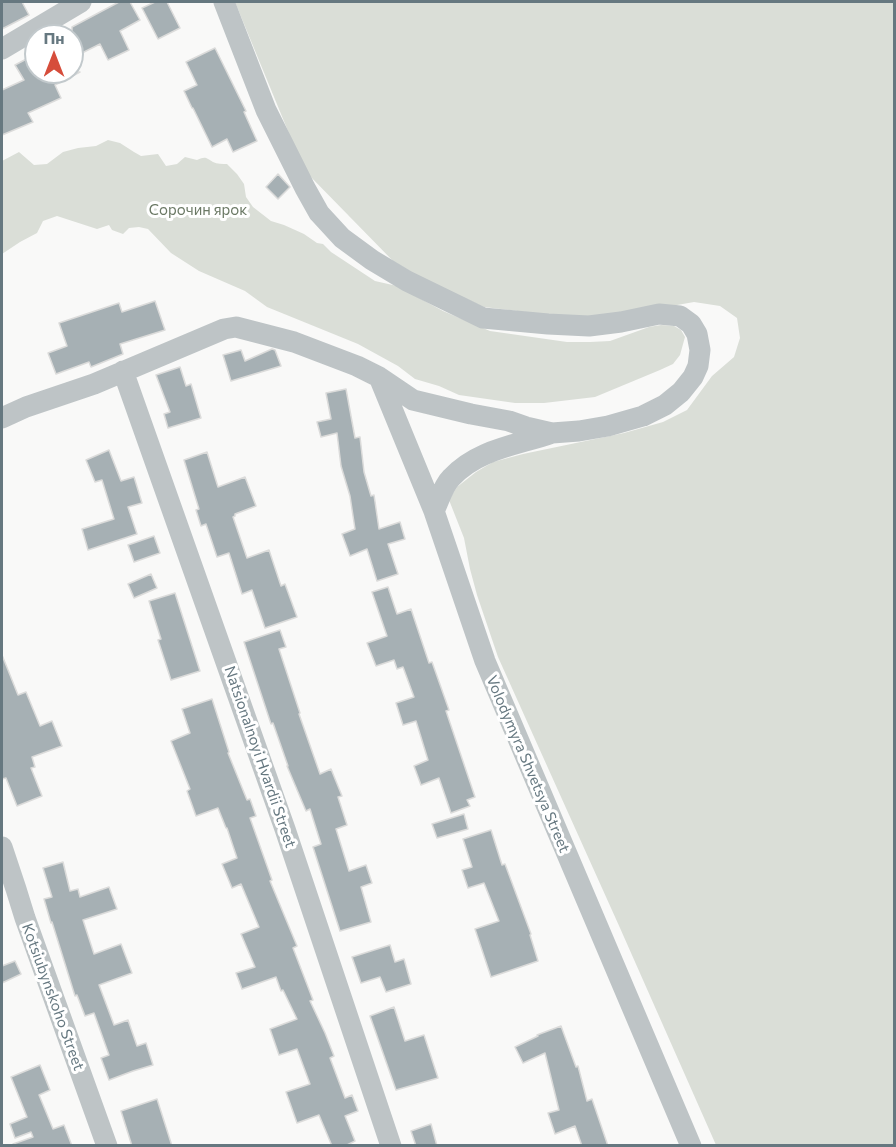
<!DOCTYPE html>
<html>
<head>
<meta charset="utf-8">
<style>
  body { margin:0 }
  #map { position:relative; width:896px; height:1147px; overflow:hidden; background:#f9f9f8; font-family:Commissioner,sans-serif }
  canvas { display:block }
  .frame { position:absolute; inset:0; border:3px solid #667880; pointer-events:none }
  .north { position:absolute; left:24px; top:24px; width:60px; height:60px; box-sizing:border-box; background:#fff; border:2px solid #c2c9cc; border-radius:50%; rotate:0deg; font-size:16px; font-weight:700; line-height:24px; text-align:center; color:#667880 }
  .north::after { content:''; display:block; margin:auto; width:21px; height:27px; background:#d64d3b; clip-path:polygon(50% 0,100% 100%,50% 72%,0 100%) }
</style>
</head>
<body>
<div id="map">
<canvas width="896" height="1147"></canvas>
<div class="frame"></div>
<div class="north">Пн</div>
</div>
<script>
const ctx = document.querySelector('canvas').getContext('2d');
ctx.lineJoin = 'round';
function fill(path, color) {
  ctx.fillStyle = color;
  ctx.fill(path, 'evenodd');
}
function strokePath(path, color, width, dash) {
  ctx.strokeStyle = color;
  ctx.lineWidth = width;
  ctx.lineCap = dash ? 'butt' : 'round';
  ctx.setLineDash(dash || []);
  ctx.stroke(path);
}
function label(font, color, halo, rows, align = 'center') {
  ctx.font = font + ' Commissioner,sans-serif';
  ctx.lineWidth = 6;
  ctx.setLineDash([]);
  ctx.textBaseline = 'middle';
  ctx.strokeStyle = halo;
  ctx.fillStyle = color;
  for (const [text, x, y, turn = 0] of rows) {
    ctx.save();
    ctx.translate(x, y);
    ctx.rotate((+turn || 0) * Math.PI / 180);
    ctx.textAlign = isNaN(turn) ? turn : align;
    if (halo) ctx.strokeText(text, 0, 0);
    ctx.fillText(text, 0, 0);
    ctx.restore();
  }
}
const green = new Path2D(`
  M235,2H894V1145H716L620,928L498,657L477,595L470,569L464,538L449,500L457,487L476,472L493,462L523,454L624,433L663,422L687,410L712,376L734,357L740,338L737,318L720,306L694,302L593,320L484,307L425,280L393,261L304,170Z
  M108,140L120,143L134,152L141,156L158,154L166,166L177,164L185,157L197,160C206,156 206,158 213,162C217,164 223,164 227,164L237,174L244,184L246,197L253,207L271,221L284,225L304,234L317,243L323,244L331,252L375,281L397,286L443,311L490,331L567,342H590L610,341L649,327L661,325L674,326L681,330L685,337L680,355L673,364L660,370L595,397L544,403H515L459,395L439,386L415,379L398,366L358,344L267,307L245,291L199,271L171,253L148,229L139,227L129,228L123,234L112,230L109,225L97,229L57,216L43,221L37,233L20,242L2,254V161L19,152L34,165L47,164L63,152L78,148L96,146Z`);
const building = new Path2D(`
  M2,2H22L29,15L2,29Z
  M119,2H130L140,20L120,31L129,50L108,60L100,44L72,58V27Z
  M155,2H167L180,28L158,39L142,8Z
  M215,48L246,111L244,112L257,141L233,152L227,139L212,147L193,108H192L184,91L197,85L186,62Z
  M36,54V72H80L55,85L61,98L28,113L33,122L2,135V90L24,80L15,65Z
  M278,174L290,187L278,199L266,187Z
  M155,301L165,330L120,344L123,354L91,367L89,362L56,374L48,353L67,346L59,323L119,303L122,312Z
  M272,349L275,350L281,366L231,381L223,355L241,350L245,361Z
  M180,367L186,386L191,384L201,418L168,428L164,414L170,412L156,375Z
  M346,389L355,438L360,437L364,472L371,496L374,495L379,529L400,522L405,539L388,544L398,574L377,581L367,549L350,556L342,534L355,529L350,496L341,466L337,433L321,437L317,422L331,419L326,393Z
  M109,450L121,481L134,477L142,503L128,507L137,534L88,550L82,529L114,519L102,480L95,482L86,460Z
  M207,452L218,487L245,477L256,506L235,514V516L233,517L247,558L269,550L281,586L285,584L297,617L265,628L252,590L242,594L229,553L217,557L206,524L201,526L196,510L199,509L184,460Z
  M154,536L160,553L134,562L128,545Z
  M151,574L157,588L134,598L128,584Z
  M388,587L397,614L411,609L429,663L432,662L449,710L446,711L475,797L467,800L470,806L451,813L439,778L421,785L414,766L428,760L416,721L403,725L396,703L414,697L403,667L397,669L394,660L376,666L367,643L387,636L372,592Z
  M175,593L200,671L171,680L158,640L161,639L149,601Z
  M280,630L286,647L279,649L300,713L299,714L320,774L331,769L342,796L338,797L347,825L336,829L349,871L366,865L372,883L361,887L371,922L340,931L313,847L321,844L310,809L306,811L287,766H288L273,723L271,724L244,642Z
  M2,655L18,695L26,692L40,726L52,721L62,746L32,757L35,767L31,768L42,796L17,806L6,778L2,779Z
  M212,699L229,752L228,753L247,800L250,799L256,816L250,818L272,880L270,881L297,946L293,948L313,1000L310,1001L325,1033L334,1056L330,1058L345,1098L352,1095L358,1111L345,1116L355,1141L345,1146H332L319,1115L297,1123L286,1092L310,1084L297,1049L279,1055L270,1029L297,1019L283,990L281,991L276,977L242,989L236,973L255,967L241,934L259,927L241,884L232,888L222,864L237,858L227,828H226L218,808L196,816L187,791L190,789L171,741L190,733L182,709Z
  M464,814L468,829L437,838L432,824Z
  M491,830L502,865L505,864L531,934L530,935L538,961L491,977L475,929L499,921L484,883L468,888L462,870L472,867L463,839Z
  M63,862L70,891L78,889L80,897L109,887L117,909L83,920L94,954L121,944L132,973L99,985L114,1025L128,1020L137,1046L146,1043L153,1065L133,1071L109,1080L101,1058L109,1055L94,1013L85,1016L77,995L75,996L52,922L51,923L44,899L52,897L43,868Z
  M390,945L395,962L404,959L411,984L386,992L380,977L361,983L352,957Z
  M15,961L21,974L2,983V966Z
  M394,1007L405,1041L424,1035L438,1078L396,1090L370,1016Z
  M561,1026L576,1067L578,1066L587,1101L592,1099L608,1146H582L575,1126L555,1134L548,1113L559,1110L545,1053L523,1063L515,1047L538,1036L537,1035Z
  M40,1065L50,1090L39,1095L53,1129L64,1125L72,1146H13V1144L33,1137L31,1132L15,1138L10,1124L27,1117L11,1077Z
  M157,1099L172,1146H132L121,1111Z
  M431,1124L437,1146H416L411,1131Z`);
const street = new Path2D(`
  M2,49L81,2
  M123,371L285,829L391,1146
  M379,377L434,511L485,661L691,1146
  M2,418L26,407L94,384L224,329L236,327L294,342L357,366L379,377L413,400L471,414L509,421L526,427L552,433L579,431L608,426L643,416L665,405L681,392L693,377L698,366L700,350L697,334L691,324L680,316L659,314L621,322L589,326L548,324L483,318L407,281L372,260L342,238L319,213L305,188L266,110L224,2
  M434,511C439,501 443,486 451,478C477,449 518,445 552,433
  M2,847L16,889L25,918L107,1146`);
const parkNames = [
  ["Сорочин ярок",198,210]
];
const streetNames = [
  ["Natsionalnoyi Hvardii Street",260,757,71],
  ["Volodymyra Shvetsya Street",528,764,67],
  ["Kotsiubynskoho Street",53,997,70]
];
fill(green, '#daded7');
fill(building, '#a6b0b4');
strokePath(building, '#dbdbda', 1.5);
strokePath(street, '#bec4c6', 21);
label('15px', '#6b7965', '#fff', parkNames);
label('15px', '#667880', '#fff', streetNames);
</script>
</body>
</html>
